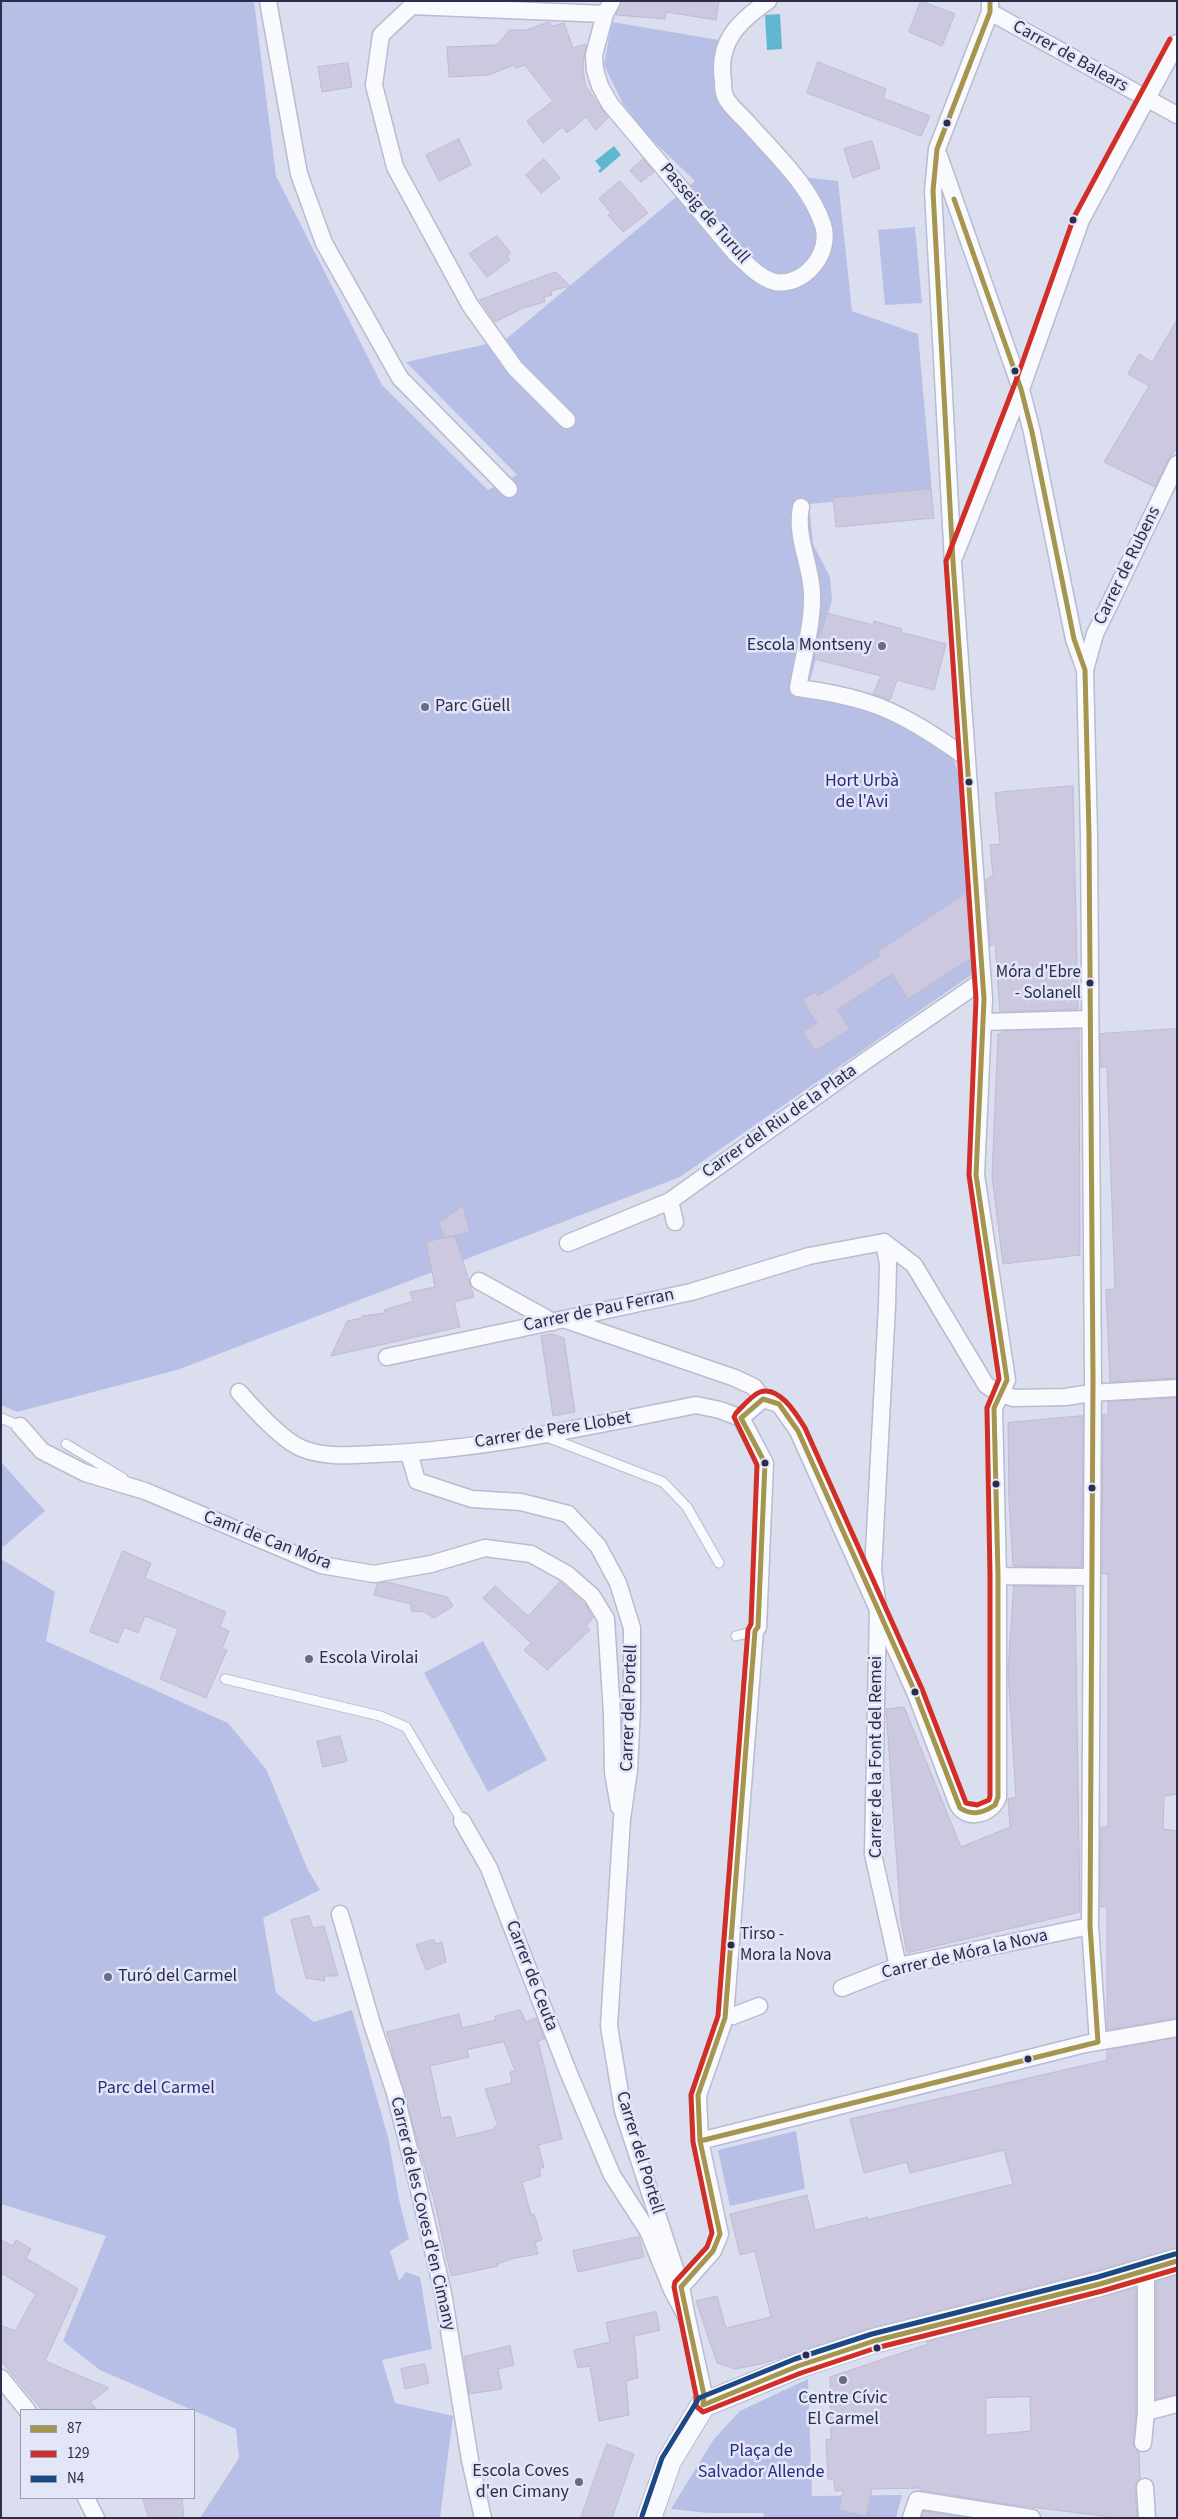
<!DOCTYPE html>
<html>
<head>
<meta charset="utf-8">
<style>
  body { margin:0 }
  #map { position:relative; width:1178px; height:2519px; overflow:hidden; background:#dadeef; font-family:"Source Sans 3",sans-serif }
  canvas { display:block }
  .frame { position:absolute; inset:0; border:2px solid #2a2d4c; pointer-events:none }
  .legend { position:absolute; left:20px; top:2409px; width:175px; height:90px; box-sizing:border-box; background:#e3e6f6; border:1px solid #999cb2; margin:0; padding:6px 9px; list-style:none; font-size:15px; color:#2a2d4c }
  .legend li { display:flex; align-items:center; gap:10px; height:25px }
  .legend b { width:25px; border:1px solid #999cb2 }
</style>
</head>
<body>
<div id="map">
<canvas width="1178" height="2519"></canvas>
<div class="frame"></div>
<ul class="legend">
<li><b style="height:6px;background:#a6954e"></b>87</li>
<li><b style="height:6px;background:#d02e26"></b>129</li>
<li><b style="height:6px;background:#1c4883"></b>N4</li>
</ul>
</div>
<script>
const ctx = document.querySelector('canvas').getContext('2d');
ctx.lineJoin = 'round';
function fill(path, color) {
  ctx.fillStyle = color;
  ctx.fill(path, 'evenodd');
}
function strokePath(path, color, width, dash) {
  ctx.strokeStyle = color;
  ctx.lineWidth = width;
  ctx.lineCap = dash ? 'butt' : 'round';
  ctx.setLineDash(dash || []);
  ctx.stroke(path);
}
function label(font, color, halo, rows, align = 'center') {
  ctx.font = font + ' "Source Sans 3",sans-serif';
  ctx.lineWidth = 5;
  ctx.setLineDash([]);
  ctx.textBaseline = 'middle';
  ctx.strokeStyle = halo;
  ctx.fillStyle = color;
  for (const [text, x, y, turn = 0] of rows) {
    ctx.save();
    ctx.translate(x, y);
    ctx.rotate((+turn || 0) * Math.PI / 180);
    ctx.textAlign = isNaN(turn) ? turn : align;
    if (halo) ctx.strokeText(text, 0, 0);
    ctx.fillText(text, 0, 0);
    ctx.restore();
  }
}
const green = new Path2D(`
  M1,1H254L276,176L382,385L488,490L517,475L406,362L505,340L695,181L646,134L623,104L604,65L612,22L719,40L713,68L717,97L786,175L838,181L852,311L918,334L932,492L809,504L813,544L830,577L832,600L810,681V694C856,709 911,721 948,753C955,760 958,771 960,781L974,973L680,1177L177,1370L17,1412L1,1405Z
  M915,227L922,303L885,305L878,230Z
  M1,1462L45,1511L3,1547L1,1544Z
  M1,1559L55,1592L46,1641L228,1723L266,1769L308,1870L320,1890L263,1918L276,1993L314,2022L352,2010L389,2141L399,2200L409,2239L390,2251L399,2281L406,2272L420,2277L432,2349L382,2360L395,2403L453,2416L440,2518H200L239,2458L236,2429L100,2370L63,2341L106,2236L1,2204Z
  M483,1641L547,1760L488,1792L424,1673Z
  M796,2131L805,2189L730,2206L718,2150Z
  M808,2379L812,2496L902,2495L896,2518H763L764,2513H708L671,2509L714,2439L740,2411Z`);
const water = new Path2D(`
  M780,14L782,49L767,50L765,15Z
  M614,146L621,155L600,173L598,171L601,168L595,161Z`);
const building = new Path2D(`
  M622,1H719L716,20L666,12L665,19L616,15Z
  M921,1L955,14L942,46L909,32Z
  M549,22L553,26L564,23L573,48L586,44L583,66L585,85L608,118L596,130L586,117L567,133L562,127L543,143L527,121L553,101L525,65L516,68L514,65L488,75L449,77L447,47L497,45L509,30H526Z
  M818,62L886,89L883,98L930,116L921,136L807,93Z
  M348,63L352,87L322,92L318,67Z
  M459,139L471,165L439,181L426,155Z
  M872,141L880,168L853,178L844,149Z
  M544,159L560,178L541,193L526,175Z
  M643,159L654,172L641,182L630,171Z
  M620,181L648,213L623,232L608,215L611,213L599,199Z
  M497,236L511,253L507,256L510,260L487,277L469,254Z
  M556,272L570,286L551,291L552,295L544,297L545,302L523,308L495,322L480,300Z
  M1177,320V448L1168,460L1155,487L1104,462L1149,386L1128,374L1139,354L1152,362Z
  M931,489L934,518L836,527L833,498Z
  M827,613L873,625L874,621L902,629L901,632L946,644L934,690L897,680L890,700L873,694L881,676L814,659L819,632L821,633Z
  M1073,786L1078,1009L1000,1012L995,943L990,946L986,880L993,875L990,845L1000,844L995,793Z
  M966,893L971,958L908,999L892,974L837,1010L850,1029L815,1051L803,1032L817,1023L802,1000L815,992L818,996L846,978L880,956L878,952Z
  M1079,1029L1080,1255L1003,1264L992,1176L998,1034H1002V1031Z
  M1177,1029V1378L1110,1382L1106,1290L1115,1289L1107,1067H1101L1100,1034Z
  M463,1206L470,1232L444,1238L439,1223Z
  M455,1236L474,1297L454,1302L460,1327L331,1356L347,1321L362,1318V1316L385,1313L384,1310L413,1301L410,1292L435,1287L426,1242Z
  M553,1334L564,1338L575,1412L553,1416L541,1336Z
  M1177,1398V1794L1164,1796L1163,1829L1177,1831V2018L1107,2030V1906L1100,1907L1101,1827H1108V1574H1102L1103,1415L1108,1414V1402Z
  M1083,1416L1082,1567L1013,1566L1009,1501L1008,1423Z
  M123,1551L151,1563L145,1578L226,1612L220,1627L229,1631L222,1648L227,1650L206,1698L160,1679L178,1629L145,1616L138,1633L124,1627L118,1643L90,1632Z
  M387,1582L447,1597L453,1606L434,1618L424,1612L411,1611V1604L374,1595L377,1584Z
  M560,1582L586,1605L593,1618L586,1626L590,1630L547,1670L524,1650L531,1643L483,1598L495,1586L528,1616Z
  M1014,1586L1075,1587L1080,1912L907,1953L901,1921L886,1709L904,1707L961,1847L1010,1827L1008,1799L1016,1797L1008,1671Z
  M340,1736L347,1761L323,1767L317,1742Z
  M309,1916L313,1928L324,1926L338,1976H324L325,1981L306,1978L291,1920Z
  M434,1940L436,1944L442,1942L446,1962L426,1970L416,1945Z
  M520,2010L526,2022L536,2018L545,2039L538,2041L562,2139L538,2145L544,2167L539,2169L541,2176L522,2182L531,2215L534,2214L542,2240L535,2242L538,2254L514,2258L497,2264L498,2266L451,2276L434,2200L387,2032L459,2014L462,2028L496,2020L495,2017ZM504,2042L515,2071L510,2072L512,2083L485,2089L498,2126L494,2127L495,2129L456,2138L450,2116L441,2118L430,2066L469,2057L467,2050Z
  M1177,2038V2248L1096,2271L871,2328L761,2364L735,2369L717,2363L696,2301L717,2296L726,2328L771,2317L755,2251L740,2255L730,2214L807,2195L815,2230L868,2217L867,2220L1013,2184L1004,2150L910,2173L907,2162L864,2173L850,2119L1103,2061L1107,2060V2050Z
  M639,2237L644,2257L578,2272L573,2251Z
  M1,2240L13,2246L16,2240L31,2249L26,2258L78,2289L45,2361L109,2388L90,2402L97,2410H42L1,2361V2325L15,2331L36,2294L1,2273Z
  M1177,2275V2394L1156,2399V2282Z
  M1136,2288V2412L1133,2442L1134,2448L1139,2452L1140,2479L1135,2488L1137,2518H1118L1000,2503L920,2490V2488L872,2489L866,2516L839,2510L843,2490L835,2491L834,2480L828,2479L826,2439L831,2440L830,2377L928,2344L927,2342ZM1030,2397L1031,2431L986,2435V2398Z
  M656,2312L660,2330L634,2336L638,2378L626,2381L629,2415L599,2421L590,2366L578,2368L574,2350L610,2342L606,2323Z
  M510,2346L514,2365L498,2369L502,2389L469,2394L464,2357Z
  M425,2364L429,2383L405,2389L401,2369Z
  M607,2444L634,2454L612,2518H581Z
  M143,2498H182L184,2518H149Z
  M924,2511L966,2518H922Z`);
const lane = new Path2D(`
  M1,1418L20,1426
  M547,1437L663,1482L687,1507L719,1563
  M66,1444L123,1478
  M736,1636L755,1631
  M225,1679L380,1716L406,1727L462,1821`);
const street = new Path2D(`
  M268,1L299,174L324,243L400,378L509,489
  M417,1L381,35L374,85L395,167L470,305L515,368L567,420
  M612,1L605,14L594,55L595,70L600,86L610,104L735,253C746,263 759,278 775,282C804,287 832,253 823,225C810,185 774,153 747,122C741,115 728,105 725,96C723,92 723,86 723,81C717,42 738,22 768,1
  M411,6L605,14
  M990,12L1177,115
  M939,156L1021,389L1032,432L1074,639L1085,670L1089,835L1093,1378L1090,1926L1098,2042
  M801,507C795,537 811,564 812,593C813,625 803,657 798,688C821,691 844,695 866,702C902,713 936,736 967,758
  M955,555L1021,389L1081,220L1177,43
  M1085,670L1095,634L1177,464
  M982,1022L1090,1019
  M670,1201L675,1222
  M884,1242L888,1264L887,1306L873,1570L878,1608L873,1854L898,1966
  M568,1243L670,1201L864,1062L982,981
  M479,1281L553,1322
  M566,1320L735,1378L754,1387L763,1399L779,1404L798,1431L915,1692L958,1805C968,1822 993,1813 998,1797V1576L994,1408L1007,1380L976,1175L984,999L953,562L933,191L937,149L990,12V1
  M387,1357L691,1292L809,1256L884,1242L914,1265L986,1385L1000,1394L1014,1398L1066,1397L1091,1393L1177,1388
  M239,1392C253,1408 282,1440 301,1448C324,1458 352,1455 376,1454C484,1450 590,1426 696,1405L720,1410L741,1418
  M20,1426L42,1451L85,1473L145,1491L321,1565L374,1574L431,1564L485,1548L531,1554L567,1574L592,1596L606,1619L612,1714L613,1772L619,1807
  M409,1453L417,1481L472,1499L521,1502L568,1514L598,1546L618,1583L632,1628V1708L629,1770L622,1819L609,2026L623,2111L681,2287L687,2318
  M998,1576L1091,1577
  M462,1821L489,1868L567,2069L612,2175L648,2231L672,2290L687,2318L704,2395L703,2405
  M340,1914L372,2024L395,2093L417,2182L443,2293L470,2460L483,2518
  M842,1988L898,1966L1090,1926
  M733,2016L759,2006
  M700,2141L1085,2044L1177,2028
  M681,2287L713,2251L720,2234L700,2141L698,2095L725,2018L755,1631L758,1627L765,1463L741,1418L763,1399
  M1,2378L27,2410
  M1146,2412L1177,2404
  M1143,2443L1146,2412V2271
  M1145,2487L1147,2518
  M86,2498L96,2518
  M911,2518L917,2500L1032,2518`);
const secondary = new Path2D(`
  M649,2518L669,2461L703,2405L798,2366L874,2341L1100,2284L1177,2261`);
const bus1 = new Path2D(`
  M700,2141L1098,2042L1090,1926L1093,1378L1089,835L1085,670L1074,639L1032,432L1021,389L954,199
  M681,2287L713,2251L720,2234L700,2141L698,2095L725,2018L755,1631L758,1627L765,1463L741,1418L763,1399L779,1404L798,1431L915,1692L960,1808C972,1816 983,1813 995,1805L998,1797V1576L994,1408L1007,1380L976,1175L984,999L953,562L933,191L937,149L990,12V1
  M681,2287L704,2395L703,2405
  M703,2405L798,2366L874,2341L1100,2284L1177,2261`);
const bus2 = new Path2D(`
  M1170,39L1074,217L1014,386L946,561L976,999L969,1175L999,1379L987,1408L990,1576V1796L989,1800L977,1805L966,1803L922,1689L805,1428C797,1415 779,1385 760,1392C752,1395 742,1407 736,1413L734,1417L757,1465L751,1624L748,1630L718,2016L691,2095L693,2142L712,2233L707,2247L675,2282L674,2287L696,2395V2406L703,2412L801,2373L876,2348L1102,2291L1177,2269`);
const bus3 = new Path2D(`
  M642,2516L662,2458L699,2398L795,2359L872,2334L1098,2277L1175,2254`);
const markers = [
  [947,123,4.5,"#2a2d4c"],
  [1073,220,4.5,"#2a2d4c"],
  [1015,371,4.5,"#2a2d4c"],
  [882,646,5,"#686b85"],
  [425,707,5,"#686b85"],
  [969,782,4.5,"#2a2d4c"],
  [1090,983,4.5,"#2a2d4c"],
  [765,1463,4.5,"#2a2d4c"],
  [996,1484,4.5,"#2a2d4c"],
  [1092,1488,4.5,"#2a2d4c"],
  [309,1659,5,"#686b85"],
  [915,1692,4.5,"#2a2d4c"],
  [731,1945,4.5,"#2a2d4c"],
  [108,1977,5,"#686b85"],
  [1028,2059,4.5,"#2a2d4c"],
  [877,2348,4.5,"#2a2d4c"],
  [806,2355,4.5,"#2a2d4c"],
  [843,2380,5,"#686b85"],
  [579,2482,5,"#686b85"]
];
const busNames = [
  ["Móra d'Ebre",1081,973],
  ["- Solanell",1081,994],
  ["Tirso -",740,1935,"left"],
  ["Mora la Nova",740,1956,"left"]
];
const streetNames = [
  ["Carrer de Balears",1070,57,29],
  ["Passeig de Turull",704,214,49],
  ["Carrer de Rubens",1128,566,-64],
  ["Carrer del Riu de la Plata",780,1122,-35],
  ["Carrer de Pau Ferran",599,1311,-12],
  ["Carrer de Pere Llobet",553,1431,-9],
  ["Camí de Can Móra",267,1541,21],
  ["Carrer del Portell",630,1708,-88],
  ["Carrer de la Font del Remei",877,1757,-90],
  ["Carrer de Móra la Nova",965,1955,-13],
  ["Carrer de Ceuta",531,1976,69],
  ["Carrer del Portell",639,2153,73],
  ["Carrer de les Coves d'en Cimany",422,2214,77]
];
const poiNames = [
  ["Escola Montseny",872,646,"right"],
  ["Parc Güell",435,707],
  ["Escola Virolai",319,1659],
  ["Turó del Carmel",118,1977],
  ["Centre Cívic",843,2399,"center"],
  ["El Carmel",843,2420,"center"],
  ["Escola Coves",569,2472,"right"],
  ["d'en Cimany",569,2493,"right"]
];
const parkNames = [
  ["Hort Urbà",862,782],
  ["de l'Avi",862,803],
  ["Parc del Carmel",156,2089],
  ["Plaça de",761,2452],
  ["Salvador Allende",761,2473]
];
fill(green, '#b8bfe6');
fill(water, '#62b7d0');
fill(building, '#cbc8e0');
strokePath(building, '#bdbbd0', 1);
strokePath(lane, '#b8bbd1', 11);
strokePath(street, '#b8bbd1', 19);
strokePath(secondary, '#b8bbd1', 26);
strokePath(lane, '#f9fafd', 9);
strokePath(street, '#f9fafd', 16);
strokePath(secondary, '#f9fafd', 24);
strokePath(bus1, '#a6954e', 5);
strokePath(bus2, '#d02e26', 5);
strokePath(bus3, '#1c4883', 5);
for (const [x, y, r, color] of markers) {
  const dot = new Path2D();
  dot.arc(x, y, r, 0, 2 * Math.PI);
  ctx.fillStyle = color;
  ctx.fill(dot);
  strokePath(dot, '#e3e6f6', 2);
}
label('17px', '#2a2d4c', '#e3e6f6', busNames, 'right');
label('18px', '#2a2d4c', '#e3e6f6', streetNames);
label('18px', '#2a2d4c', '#e3e6f6', poiNames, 'left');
label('18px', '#2d2a7f', '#e3e6f6', parkNames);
</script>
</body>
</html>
